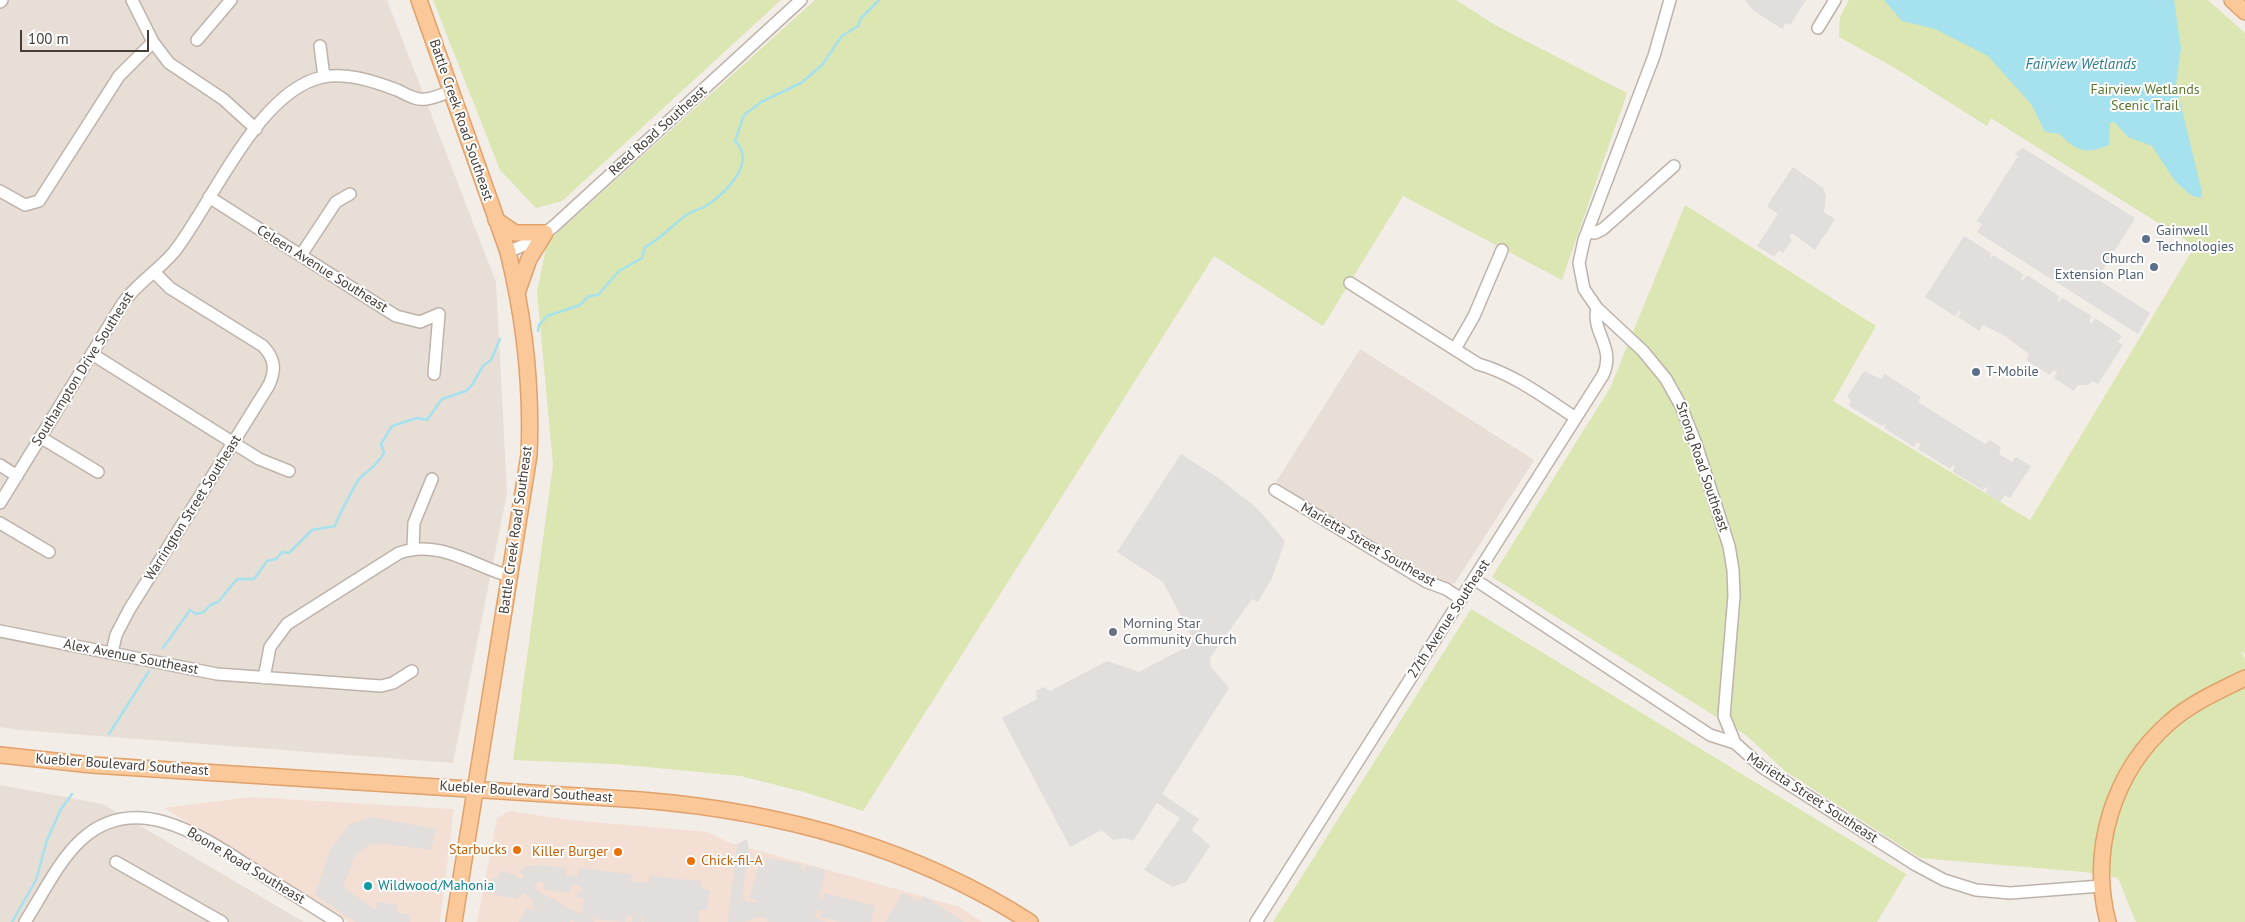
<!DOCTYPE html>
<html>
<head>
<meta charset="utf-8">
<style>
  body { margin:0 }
  #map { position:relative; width:2245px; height:922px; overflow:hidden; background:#f3ede8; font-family:"PT Sans",sans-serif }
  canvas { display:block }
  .scale { position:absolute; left:20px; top:30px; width:129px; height:22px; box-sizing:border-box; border:2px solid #463d37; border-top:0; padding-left:6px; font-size:15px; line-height:18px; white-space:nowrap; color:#463d37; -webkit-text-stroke:4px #fff; paint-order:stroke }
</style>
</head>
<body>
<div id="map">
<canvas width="2245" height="922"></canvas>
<div class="scale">100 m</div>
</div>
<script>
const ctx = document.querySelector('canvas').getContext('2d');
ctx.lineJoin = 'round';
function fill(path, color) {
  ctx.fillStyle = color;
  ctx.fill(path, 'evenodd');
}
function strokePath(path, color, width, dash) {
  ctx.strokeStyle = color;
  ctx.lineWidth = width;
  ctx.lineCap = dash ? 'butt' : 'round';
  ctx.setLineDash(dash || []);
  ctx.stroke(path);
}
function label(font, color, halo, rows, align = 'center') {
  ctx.font = font + ' "PT Sans",sans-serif';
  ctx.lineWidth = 4;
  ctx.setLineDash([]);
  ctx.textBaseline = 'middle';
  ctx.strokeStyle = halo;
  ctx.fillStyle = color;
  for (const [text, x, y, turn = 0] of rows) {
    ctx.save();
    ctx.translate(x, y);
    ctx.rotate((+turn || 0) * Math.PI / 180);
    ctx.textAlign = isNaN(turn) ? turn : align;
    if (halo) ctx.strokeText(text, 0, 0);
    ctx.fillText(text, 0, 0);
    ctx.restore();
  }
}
const residential = new Path2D(`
  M0,0H387L496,282L507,493L453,763L20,730L0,727Z
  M1360,349L1534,460L1455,583L1447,584L1407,565L1276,482Z
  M0,785L103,804L304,922H0Z`);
const commercial = new Path2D(`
  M250,797L454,809L440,922H349L164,808Z
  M510,811L569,820L708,832L728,842L960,907L982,922H477L497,818Z`);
const green = new Path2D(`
  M433,0H781L562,201L536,208L500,170Z
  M815,0H1456L1495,25L1627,93L1562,280L1403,196L1323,326L1214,256L863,811L804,792L741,776L615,764L513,760L553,465L537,292L547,242Z
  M1849,0H2208L2245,33V654L2241,652L2245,659V922H2136L2118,878L2084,872L1920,858L1785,771L1747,736L1492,577L1610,388L1685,205L1876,326L1833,401L2030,520L2195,246L1997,122L1991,118L1987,126L1895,68L1839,37L1840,17Z
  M1471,609L1906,874L1877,922H1273Z`);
const parking = new Path2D(`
  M1745,0H1806L1790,25L1786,23L1782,29L1754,11Z
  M2023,148L2135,218L2097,279L2150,313L2138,334L1977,232L1982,224L1977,221L2018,156L2014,154Z
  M1793,167L1823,188L1826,196L1824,212L1835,219L1815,250L1792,233L1789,237L1792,240L1783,253L1779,250L1774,257L1757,246L1778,214L1767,206Z
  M1964,236L1991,253L1989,260L1993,255L2023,274L2021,280H2023L2027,275L2059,296L2057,303L2062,298L2092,316L2089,323H2092L2095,318L2122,336L2118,342L2123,345L2098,384L2092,381L2089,385H2078L2074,391L2054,378L2057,372L2053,370L2050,375L2026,360L2029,354L2005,336L1983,325L1979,331L1958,317L1961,313L1959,310L1955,316L1925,297Z
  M1864,371L1881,379L1885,374L1921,397L1918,402L1985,444L1990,440L2001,447L1999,454L2012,462L2016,457L2031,466L2010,498L2005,495L2000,502L1986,493L1988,486L1983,490L1953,472L1955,466L1953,465L1950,469L1918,449L1920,443H1917L1914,447L1884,428L1887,423L1882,426L1849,406L1851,400L1847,397Z
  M1181,454L1220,479L1258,509L1285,541L1272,578L1258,602L1252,599L1210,658L1211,667L1229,688L1162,794L1199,819L1192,830L1210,846L1186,882L1173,887L1144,870L1180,818L1157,803L1133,841L1125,838L1113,840L1102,830L1070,847L1002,718L1037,699L1036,691L1043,687L1050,691L1107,661L1139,672L1192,644L1193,639L1163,582L1117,552Z
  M372,817L436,829L431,850L380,843L369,845L355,856L343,887L376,910L377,902L397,905L396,912L410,915V922H355L315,895L330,850L350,824Z
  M747,839L749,851L742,896L745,901L756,903V900L749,899L759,864L765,866L766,858L801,864V870H805L807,865L826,870L819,898L823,899L824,893L875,906L871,922H840L820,917L821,911L817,909L815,918L826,922H767L766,918L759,917L744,922H728L737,844Z
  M538,865L566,868V875L577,876L579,868L631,874L632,882L648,883L650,876L701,881V888L709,890L707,910H700L699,922H644L643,916L641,922H632V916L627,915L625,922L595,919L594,912V922H575L571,919L570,922H519L527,908L533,911L534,901L522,892L519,899L495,895L496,888L491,887L492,878H497L502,870L521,879L524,876L520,870L529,866ZM539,882L543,883V890L570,893L572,885L580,886L583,891H577V897L584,898L582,913H578L536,890L535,885Z
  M903,893L918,902L924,896L964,922H885Z`);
const water = new Path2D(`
  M1884,0H2174L2181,48L2176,85L2202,192L2201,198L2192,196L2175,181L2152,146L2128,137L2114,122L2110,123L2109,145C2087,155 2075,151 2060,134L2045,132L2031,104L1988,56L1935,29L1902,21Z`);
const stream = new Path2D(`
  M538,331L539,325L547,316L580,305L589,296L598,295L619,271L642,258L645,247C660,240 671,226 685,216C691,211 699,210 706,206C724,194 758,163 735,141L744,115L761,102L801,83L822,65L842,36L858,26L861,18L879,0
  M163,648L190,610L196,614L204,612L210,605L218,602L237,579H254L267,561L276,559L282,552L289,553L312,530L335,526C335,522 357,482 359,479C369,469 376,467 384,453L381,444L392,426L417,418L427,420L442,399L466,391L472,385L483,366L491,360L500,339
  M109,734L149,671
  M12,922L36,880L47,840L61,809L72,794`);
const minor = new Path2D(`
  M132,0L153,42L169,63L223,99L256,129
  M1670,0L1654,56L1584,240L1579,263L1584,289L1597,308L1643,351L1666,379L1681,406L1696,444L1729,546L1733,570L1734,596L1724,716L1735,743L1762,767L1916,865L1944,880L1976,890L2010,893L2101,886
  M0,2L2,0
  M1818,28L1835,0
  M197,40L231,0
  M320,46L324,77
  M0,191L25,205L39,201L119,76L153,42
  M209,197L396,316L420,322L439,314
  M1587,232L1595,233L1603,229L1674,166
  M508,252L533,241L553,227L801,0
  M301,255L336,202L350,194
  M1350,283L1478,364C1514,374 1545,398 1576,418
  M1455,349L1474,316L1502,250
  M92,354L259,459L289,471
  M434,374L439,314
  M40,437L98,472
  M0,465L17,476
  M1275,490L1427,582L1446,589L1461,599
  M0,503L123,303C137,283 158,271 174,252C212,204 258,90 323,77C347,72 376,82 397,90C406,94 416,101 426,99C435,98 443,94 451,91
  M0,523L49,552
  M413,549L414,523L432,479
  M1474,579L1710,735L1735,743
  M0,631L217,674L381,686L393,683L412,671
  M112,653L116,635L129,610L269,385C276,369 275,359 263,346L170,288L154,272
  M264,678L270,647L287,624L399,553C439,539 472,565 509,576
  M116,862L222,922
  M25,922C41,897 59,860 81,840C136,789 203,837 253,869C281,887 309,904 337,922
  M1256,922L1603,375C1616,347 1591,333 1597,308`);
const major = new Path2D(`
  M419,0L508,252C524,317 532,388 529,455L454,922
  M2232,0L2245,12
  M496,220L515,233H545
  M517,293L529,259L545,233
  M0,755L92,765L641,800C778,811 913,847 1030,922
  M2108,922C2089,850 2113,771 2170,722C2191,703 2219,691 2245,678`);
const markers = [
  [2146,239,5,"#5c6f8a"],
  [2154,267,5,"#5c6f8a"],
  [1976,372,5,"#5c6f8a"],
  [1113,632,5,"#6b7280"],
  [517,850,5,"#e8710a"],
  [618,852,5,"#e8710a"],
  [691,861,5,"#e8710a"],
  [368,886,5,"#0f9aa8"]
];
const parkNames = [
  ["Fairview Wetlands",2145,90],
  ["Scenic Trail",2145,106]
];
const streetNames = [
  ["Battle Creek Road Southeast",461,120,71],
  ["Reed Road Southeast",658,131,-42],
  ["Celeen Avenue Southeast",322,269,32],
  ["Southampton Drive Southeast",83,369,-58],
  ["Strong Road Southeast",1702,467,71],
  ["Warrington Street Southeast",193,508,-58],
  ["Battle Creek Road Southeast",516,530,-82],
  ["Marietta Street Southeast",1368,545,30],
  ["27th Avenue Southeast",1449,619,-57],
  ["Alex Avenue Southeast",131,657,11],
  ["Kuebler Boulevard Southeast",122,765,4],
  ["Kuebler Boulevard Southeast",526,792,4],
  ["Marietta Street Southeast",1812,798,33],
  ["Boone Road Southeast",246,866,31]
];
const serviceNames = [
  ["Gainwell",2156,231],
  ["Technologies",2156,247],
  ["Church",2144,259,"right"],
  ["Extension Plan",2144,275,"right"],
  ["T-Mobile",1986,372]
];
const worshipNames = [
  ["Morning Star",1123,624],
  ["Community Church",1123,640]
];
const foodNames = [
  ["Starbucks",507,850],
  ["Killer Burger",608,852],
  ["Chick-fil-A",701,861,"left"]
];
const cultureNames = [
  ["Wildwood/Mahonia",378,886]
];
const waterNames = [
  ["Fairview Wetlands",2081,65]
];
fill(residential, '#e7ded6');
fill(commercial, '#f4dfd4');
fill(green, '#dbe6b2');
fill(parking, '#e2dedc');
fill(water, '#a6e1ee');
strokePath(stream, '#a6e1ee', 2.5);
strokePath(minor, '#beb3ab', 14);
strokePath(major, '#e0a16a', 18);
strokePath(minor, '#fff', 11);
strokePath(major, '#fbc89a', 15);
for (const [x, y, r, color] of markers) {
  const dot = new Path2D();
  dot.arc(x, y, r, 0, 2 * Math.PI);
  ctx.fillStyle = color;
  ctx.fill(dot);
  strokePath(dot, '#fff', 2);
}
label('14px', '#59762c', '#fff', parkNames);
label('14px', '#463d37', '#fff', streetNames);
label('14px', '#4e5e75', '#fff', serviceNames, 'left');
label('14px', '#5b616d', '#fff', worshipNames, 'left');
label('14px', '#c56008', '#fff', foodNames, 'right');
label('14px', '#0d838f', '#fff', cultureNames, 'left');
label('italic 15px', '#2c7c8f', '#fff', waterNames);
</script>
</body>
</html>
